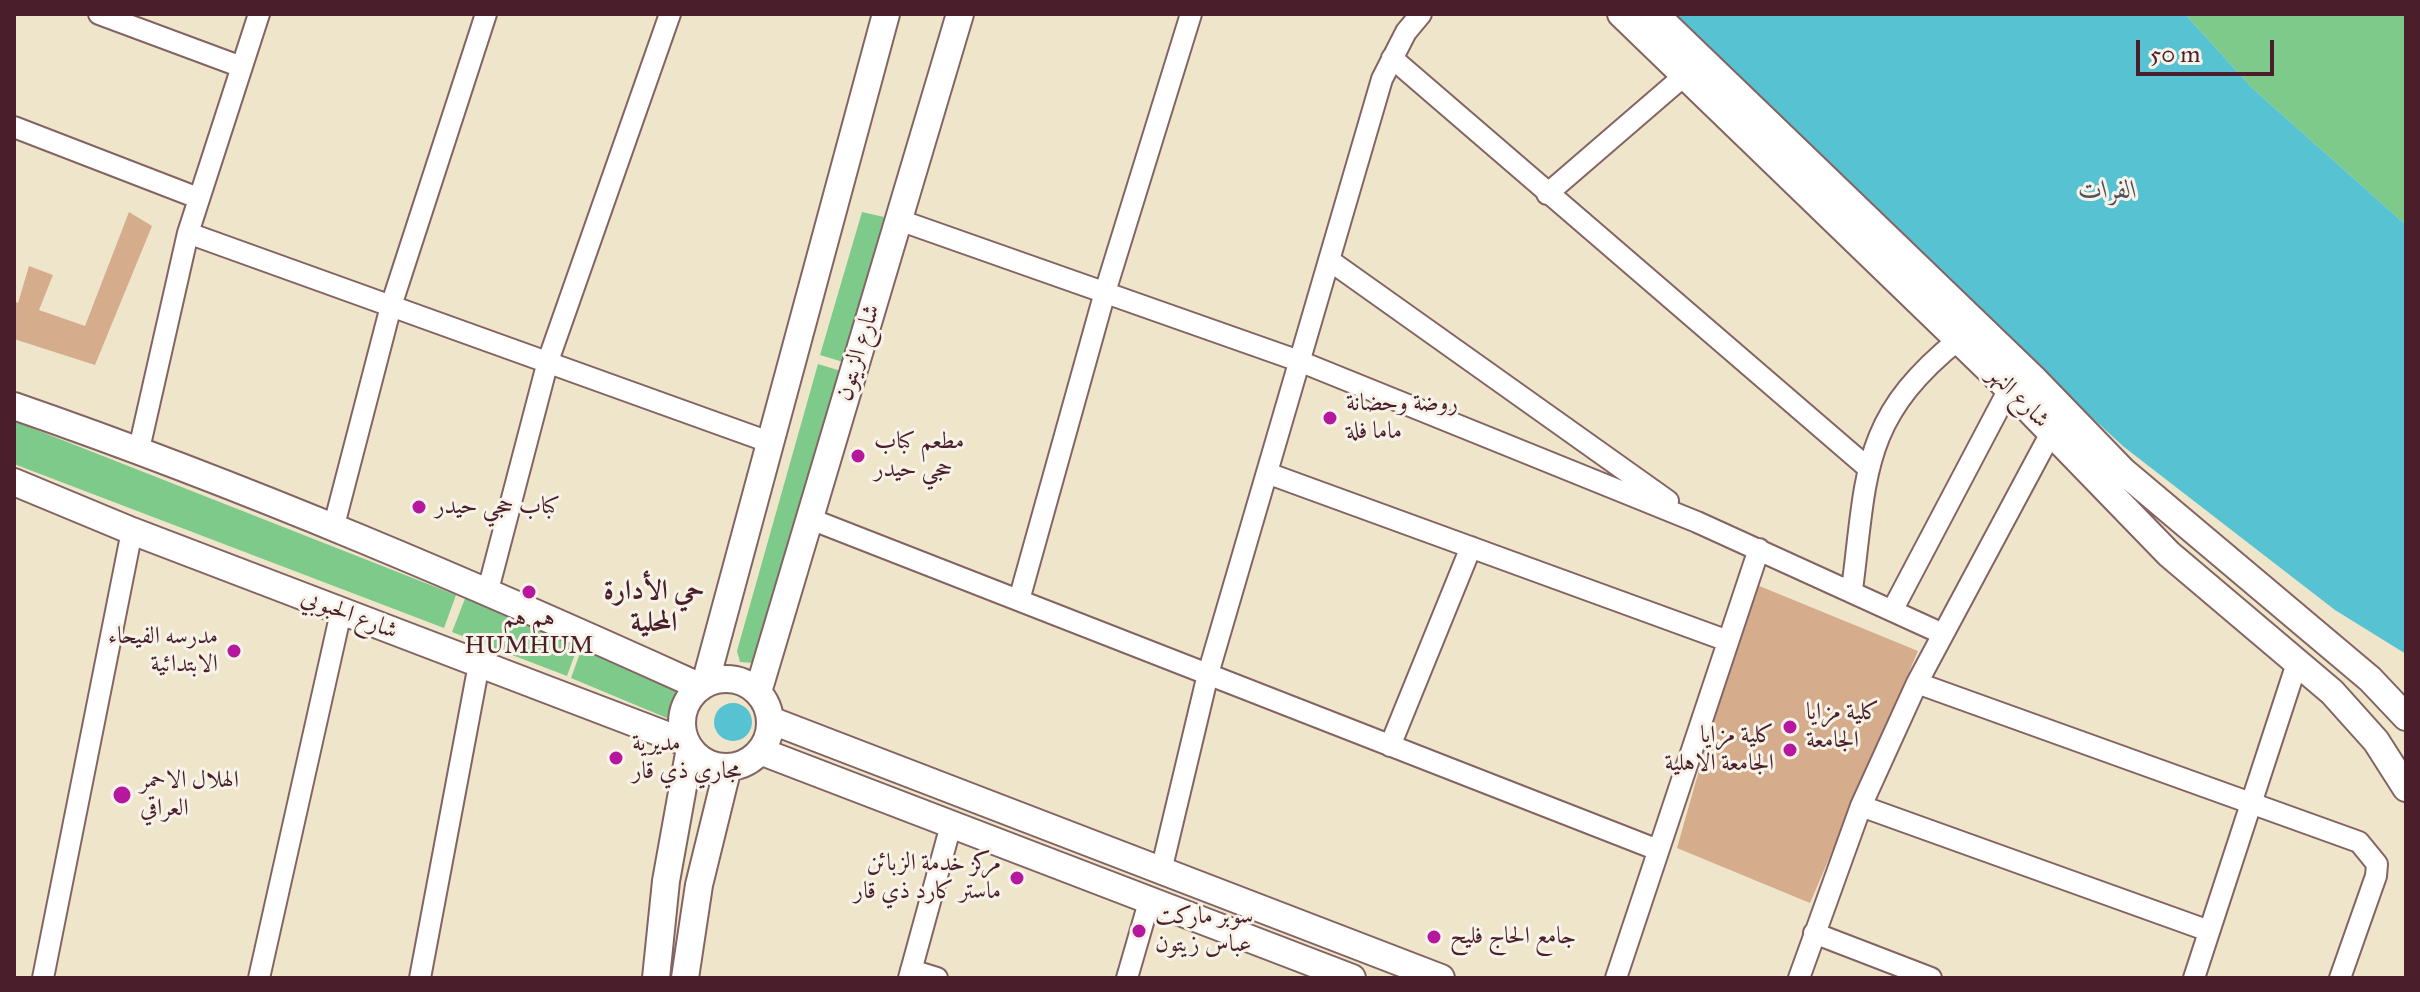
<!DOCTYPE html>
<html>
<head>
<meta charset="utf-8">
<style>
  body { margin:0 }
  #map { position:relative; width:2420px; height:992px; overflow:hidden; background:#efe5ca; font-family:"IM FELL Great Primer",serif }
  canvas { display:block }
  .frame { position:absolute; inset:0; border:16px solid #4a1f2b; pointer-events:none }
  .scale { position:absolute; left:2136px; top:40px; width:138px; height:36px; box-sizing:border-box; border:4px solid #4a1f2b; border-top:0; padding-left:10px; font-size:24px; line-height:28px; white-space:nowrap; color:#4a1f2b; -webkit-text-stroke:6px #f7f3e8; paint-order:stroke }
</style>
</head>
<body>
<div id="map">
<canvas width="2420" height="992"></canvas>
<div class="frame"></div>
<div class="scale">50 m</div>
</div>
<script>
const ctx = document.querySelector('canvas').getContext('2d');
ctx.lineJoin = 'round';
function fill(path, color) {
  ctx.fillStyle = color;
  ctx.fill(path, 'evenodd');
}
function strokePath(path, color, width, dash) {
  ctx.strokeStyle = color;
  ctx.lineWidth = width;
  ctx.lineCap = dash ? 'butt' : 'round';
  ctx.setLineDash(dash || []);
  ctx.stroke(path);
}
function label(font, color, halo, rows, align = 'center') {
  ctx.font = font + ' "IM FELL Great Primer",Amiri,serif';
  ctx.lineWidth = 6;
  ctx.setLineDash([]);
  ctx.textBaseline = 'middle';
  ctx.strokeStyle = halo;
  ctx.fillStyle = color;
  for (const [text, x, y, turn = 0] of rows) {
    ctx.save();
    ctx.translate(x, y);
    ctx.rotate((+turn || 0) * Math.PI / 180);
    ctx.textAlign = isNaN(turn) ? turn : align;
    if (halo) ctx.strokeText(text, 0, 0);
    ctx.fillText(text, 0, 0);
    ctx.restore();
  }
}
const green = new Path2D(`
  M2185,14H2406V225L2251,87Z
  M862,212L884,217L843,362L820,355Z
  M818,364L841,371L754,663L740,662L737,651Z
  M14,421L456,595L444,628L14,464Z
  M466,596L579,643L567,676L452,632Z
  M583,645L687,686L674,721L571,678Z`);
const water = new Path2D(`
  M1675,14H2185L2251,87L2406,225V654L2335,610L2124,447L2001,334Z
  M714 722a19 19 0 1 1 38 0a19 19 0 1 1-38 0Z`);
const building = new Path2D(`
  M129,212L152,226L95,365L14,339V301L18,303L29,266L53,275L39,310L85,326Z
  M1752,583L1918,651L1810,903L1677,848Z`);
const minor = new Path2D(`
  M99,14L239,66
  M1392,58L1868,468
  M14,127L198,198
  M1547,194L1685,75
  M899,220L1299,361L1697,522L1943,634
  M188,233L769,442
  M1329,260L1668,501
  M139,449L188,233L259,14
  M1267,473L1728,641
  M808,518L1658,850
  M333,529L391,306L486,14
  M488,590L548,361L670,14
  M1852,590C1867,475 1860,419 1958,340
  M1019,600L1105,292L1191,14
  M1893,609L2009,389
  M1917,683L2359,842L2377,864L2376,876L2340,978
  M1390,746L1471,547
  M1861,806L2209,931
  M1161,871L1208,674L1382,79L1406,32L1421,14
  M1814,933L1931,978
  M911,970L937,978
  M43,978L132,531
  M259,978L341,612
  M420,978L479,664
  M909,978L951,825
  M1127,978L1149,902
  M1616,978L1759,549
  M1799,978L1861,806L1917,683L2052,431
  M2194,978L2297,663`);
const major = new Path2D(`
  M1621,14L2009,389L2169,554L2332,692L2376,741L2406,788
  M1655,14L2033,378L2123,471L2370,679L2406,717
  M14,406C248,487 476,585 701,687
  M14,482L132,531L687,743
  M682 723a44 44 0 1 1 88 0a44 44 0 1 1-88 0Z
  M705,684L886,14
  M758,692L960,14
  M770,720L1441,978
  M760,751L1352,978
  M656,978L666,881L690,748
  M685,978L699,885L728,767`);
const markers = [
  [1330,418,8,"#b5179e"],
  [858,456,8,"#b5179e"],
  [419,507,8,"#b5179e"],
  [529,592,8,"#b5179e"],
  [234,651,8,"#b5179e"],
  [1790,727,8,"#b5179e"],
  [1790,750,8,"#b5179e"],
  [616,758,8,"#b5179e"],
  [122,795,10,"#b5179e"],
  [1017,878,8,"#b5179e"],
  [1139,931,8,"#b5179e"],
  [1434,937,8,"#b5179e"]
];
const streetNames = [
  ["شارع الزيتون",859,353,-73],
  ["شارع النهر",2018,398,45],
  ["شارع الحبوبي",349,615,21]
];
const poiNames = [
  ["روضة وحضانة",1346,404],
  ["ماما فلة",1346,432],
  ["مطعم كباب",874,442],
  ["حجي حيدر",874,470],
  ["كباب حجي حيدر",435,507],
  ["هم هم",529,619,"center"],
  ["HUMHUM",529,647,"center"],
  ["مدرسه الفيحاء",218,637,"right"],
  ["الابتدائية",218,665,"right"],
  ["كلية مزايا",1806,713],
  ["الجامعة",1806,741],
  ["كلية مزايا",1774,736,"right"],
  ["الجامعة الاهلية",1774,764,"right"],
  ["مديرية",632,744],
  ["مجاري ذي قار",632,772],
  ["الهلال الاحمر",140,781],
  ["العراقي",140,809],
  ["مركز خدمة الزبائن",1001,864,"right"],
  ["ماستر كارد ذي قار",1001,892,"right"],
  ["سوبر ماركت",1155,917],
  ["عباس زيتون",1155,945],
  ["جامع الحاج فليح",1450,937]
];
const waterNames = [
  ["الفرات",2108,192]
];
const quarterNames = [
  ["حي الأدارة",654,592],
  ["المحلية",654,624]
];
fill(green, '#7dca8a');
fill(water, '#57c2d2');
fill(building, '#d5ad8d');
strokePath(minor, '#846463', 24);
strokePath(major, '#846463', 30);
strokePath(minor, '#fff', 20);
strokePath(major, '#fff', 26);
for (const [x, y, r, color] of markers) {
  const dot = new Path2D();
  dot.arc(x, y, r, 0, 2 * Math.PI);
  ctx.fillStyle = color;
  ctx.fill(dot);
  strokePath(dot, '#f7f3e8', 3);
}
label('24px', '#4a1f2b', '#f7f3e8', streetNames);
label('24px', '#4a1f2b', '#f7f3e8', poiNames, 'left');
label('italic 26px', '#4e505d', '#f7f3e8', waterNames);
label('bold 28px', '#4a1f2b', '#f7f3e8', quarterNames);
</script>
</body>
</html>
